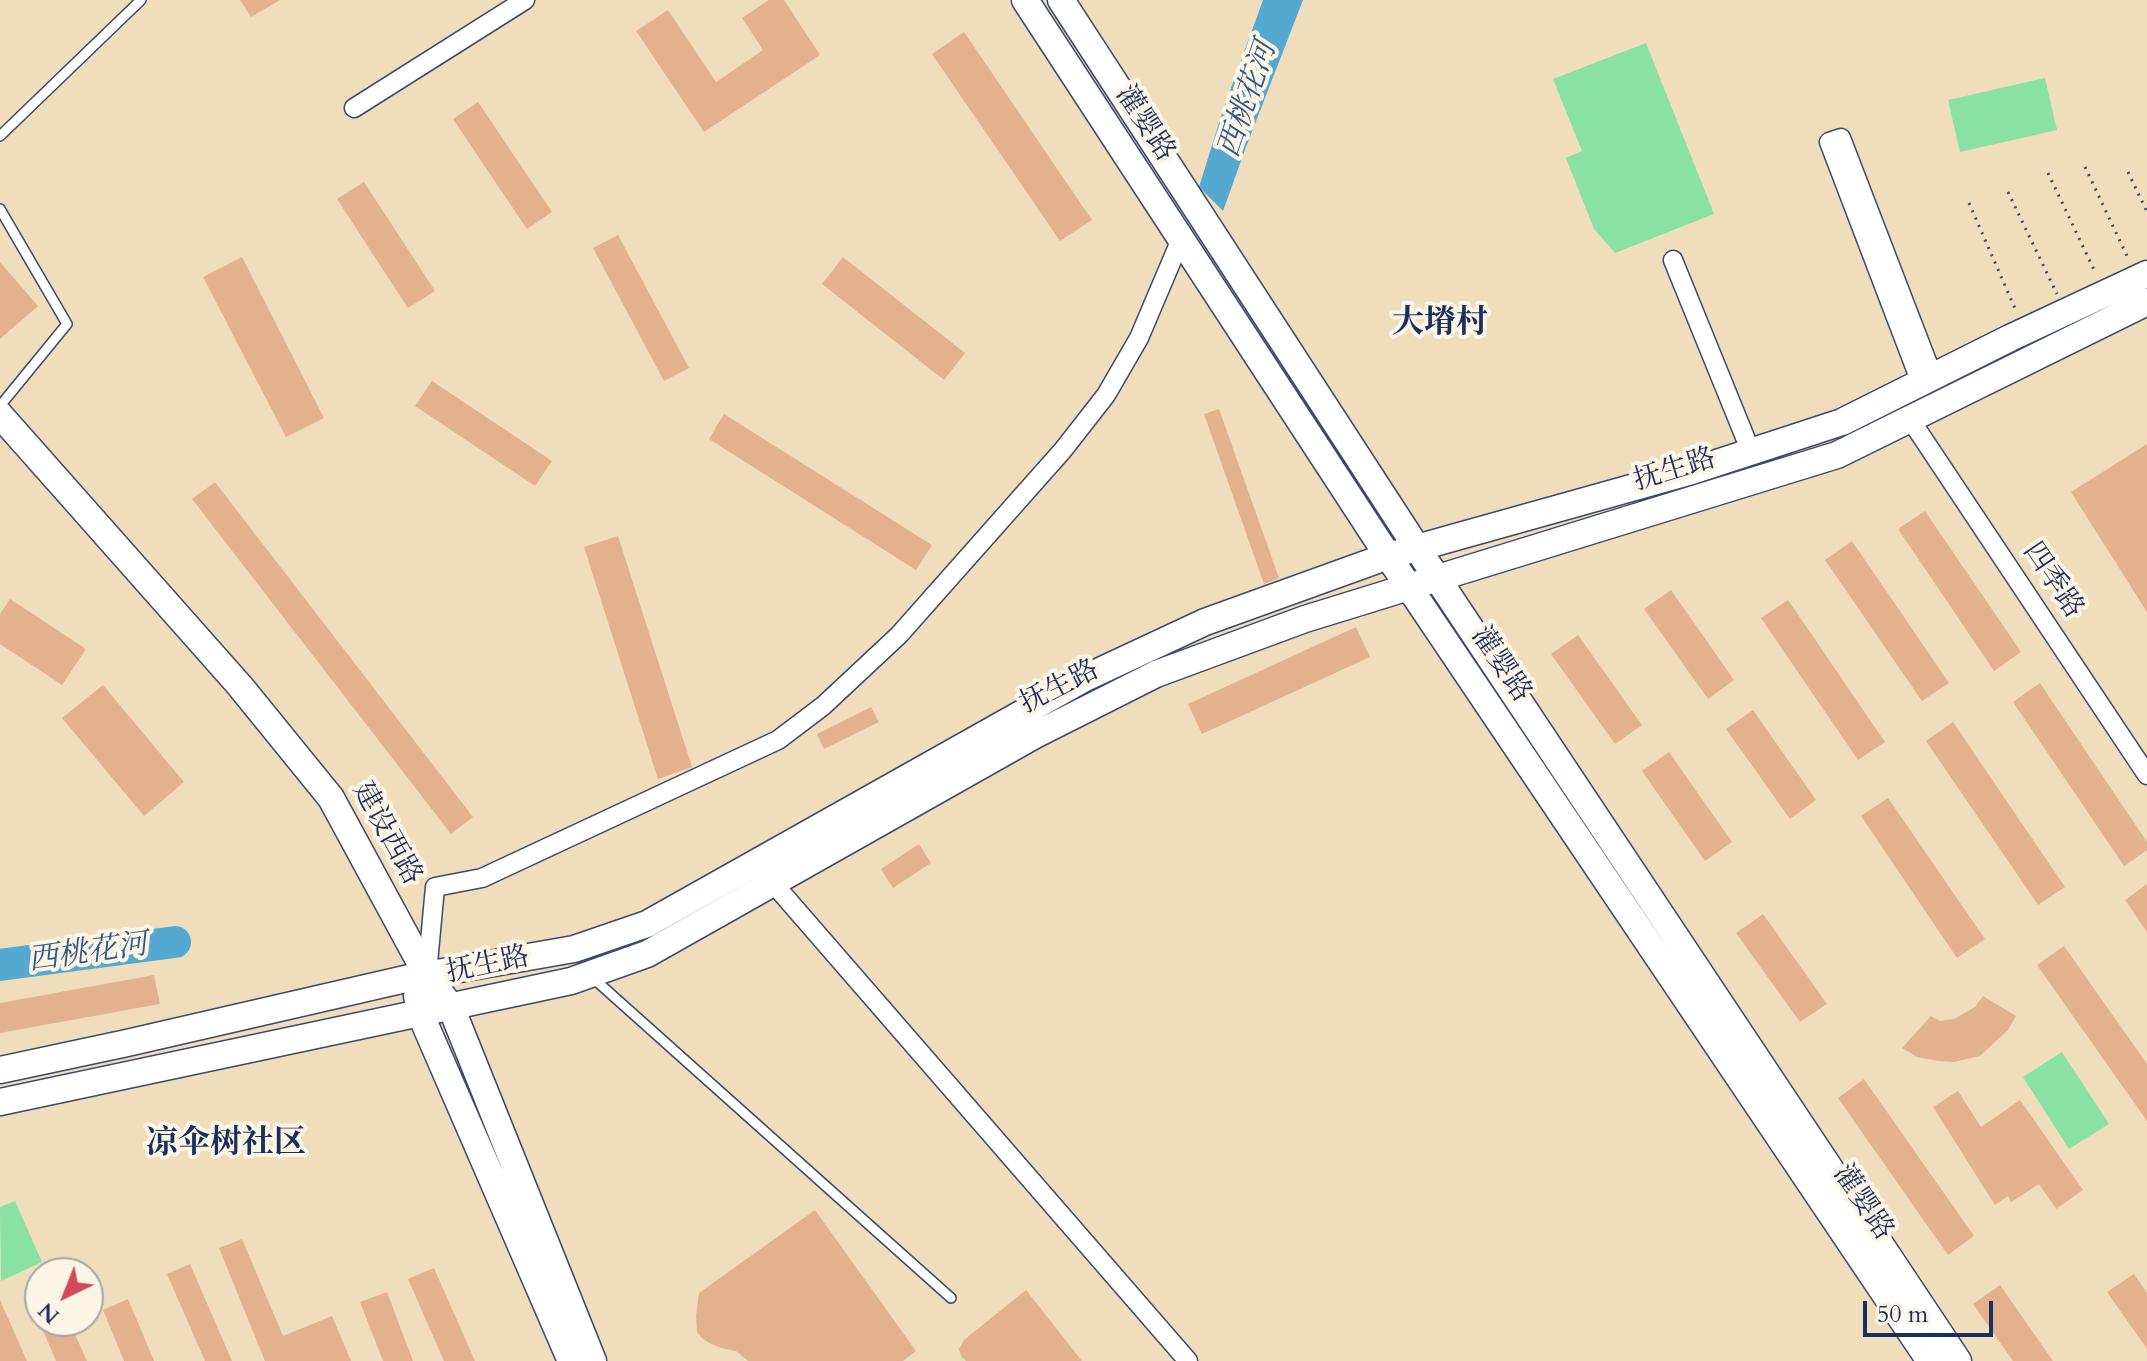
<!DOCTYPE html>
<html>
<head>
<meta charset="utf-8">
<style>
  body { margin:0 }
  #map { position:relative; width:2147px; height:1361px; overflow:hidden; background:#f0ddbc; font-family:Cardo,serif }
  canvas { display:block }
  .north { position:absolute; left:24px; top:1257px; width:80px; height:80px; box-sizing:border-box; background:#fcf5e5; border:2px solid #a2a6af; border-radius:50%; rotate:223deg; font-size:22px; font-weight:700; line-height:32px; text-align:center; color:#1b2f5e }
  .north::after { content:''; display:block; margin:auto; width:28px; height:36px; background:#d1495b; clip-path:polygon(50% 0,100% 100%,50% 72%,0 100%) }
  .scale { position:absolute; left:1863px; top:1301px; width:130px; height:36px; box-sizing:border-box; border:4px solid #1b2f5e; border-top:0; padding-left:10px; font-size:24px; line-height:28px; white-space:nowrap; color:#1b2f5e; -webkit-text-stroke:6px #fcf5e5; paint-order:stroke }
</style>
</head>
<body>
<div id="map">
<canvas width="2147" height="1361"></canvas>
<div class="north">N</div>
<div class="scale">50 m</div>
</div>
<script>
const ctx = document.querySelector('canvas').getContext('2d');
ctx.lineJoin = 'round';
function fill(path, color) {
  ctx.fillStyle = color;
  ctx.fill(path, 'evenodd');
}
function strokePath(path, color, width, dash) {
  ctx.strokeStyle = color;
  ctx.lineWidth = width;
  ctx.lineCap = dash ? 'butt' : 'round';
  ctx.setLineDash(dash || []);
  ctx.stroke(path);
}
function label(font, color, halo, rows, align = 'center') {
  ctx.font = font + ' Cardo,"Noto Serif SC",serif';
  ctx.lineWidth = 8;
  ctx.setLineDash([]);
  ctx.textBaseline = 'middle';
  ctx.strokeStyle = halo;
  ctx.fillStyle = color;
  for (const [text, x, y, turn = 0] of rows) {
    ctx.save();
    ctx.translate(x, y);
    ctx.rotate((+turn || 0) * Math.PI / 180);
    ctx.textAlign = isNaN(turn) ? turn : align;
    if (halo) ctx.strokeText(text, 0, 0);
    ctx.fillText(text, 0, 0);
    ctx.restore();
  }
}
const green = new Path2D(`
  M1646,43L1714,214L1615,253L1594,229L1566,158L1582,151L1553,79Z
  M2045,78L2057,130L1960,152L1948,100Z
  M2062,1052L2109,1124L2069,1149L2023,1077Z
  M15,1201L42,1262L1,1281L0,1207Z`);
const water = new Path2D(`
  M1263,0H1303L1246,147L1223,211L1199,187L1223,110Z`);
const river = new Path2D(`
  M0,965L175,942`);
const building = new Path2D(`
  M240,0H280L251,17Z
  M769,0H784L820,55L704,132L636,31L668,10L716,82L763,50L742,18Z
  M964,32L1092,220L1060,241L932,54Z
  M478,102L552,212L527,229L453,119Z
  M364,182L435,291L408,308L337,199Z
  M618,235L689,368L664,381L593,248Z
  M242,257L324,418L286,437L203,277Z
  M843,257L965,353L944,380L822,284Z
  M0,262L38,306L0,339Z
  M432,381L552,461L535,486L415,406Z
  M1219,409L1279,578L1264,584L1204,414Z
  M724,414L932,545L916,570L709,439Z
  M2147,444V612L2071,492Z
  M215,482L473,817L451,834L192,499Z
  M1925,511L2021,652L1994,671L1898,529Z
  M618,536L692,767L658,779L584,547Z
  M1852,541L1949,683L1922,701L1825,560Z
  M1671,590L1734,680L1708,699L1644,609Z
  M10,599L86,649L62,685L0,644V614Z
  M1788,600L1885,742L1858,760L1761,618Z
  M1356,627L1370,657L1202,734L1188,704Z
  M1578,635L1642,725L1615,744L1551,654Z
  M2040,683L2147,842V850L2124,866L2013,702Z
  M103,685L184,782L144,816L62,718Z
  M871,707L879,722L824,749L817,734Z
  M1753,710L1816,800L1790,819L1726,729Z
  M1953,722L2065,887L2038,905L1926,741Z
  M1669,752L1732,842L1705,861L1642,771Z
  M1888,798L1985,939L1957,958L1861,816Z
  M919,844L931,863L893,888L881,869Z
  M2147,884V932L2125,900Z
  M1763,914L1827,1004L1800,1022L1736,933Z
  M2064,946L2147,1064V1121L2037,965Z
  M154,975L160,1004L0,1033V1003Z
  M1983,996L2016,1016L2008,1030L1980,1056L1954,1062L1938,1061L1917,1057L1902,1048L1931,1016L1940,1021L1954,1019L1975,1007Z
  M1864,1079L1974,1236L1948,1255L1838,1098Z
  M1958,1091L1981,1127L2020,1100L2083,1190L2056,1209L2039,1184L2011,1202L2008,1196L1995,1205L1933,1107Z
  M815,1210L916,1351L903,1361H748L736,1351L721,1348L709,1343L702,1338L697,1332L696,1316L699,1293Z
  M242,1239L283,1336L332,1316L351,1361H265L219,1248Z
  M190,1264L232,1361H205L167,1274Z
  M434,1268L475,1361H444L408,1279Z
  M2134,1274L2147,1293V1349L2107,1292Z
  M2000,1285L2053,1361H2013L1973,1304Z
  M1026,1290L1082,1361H966L961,1356L959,1349L964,1340Z
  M387,1292L413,1361H383L360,1302Z
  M128,1299L154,1361H124L103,1310Z
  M0,1300L27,1361H0Z
  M39,1321H69L87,1361H56Z`);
const path = new Path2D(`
  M2085,167L2128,258
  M2128,172L2147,212
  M2048,173L2096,274
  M2008,192L2057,294
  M1969,203L2017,313`);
const lane = new Path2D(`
  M0,136L141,0
  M0,209L67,324L0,406
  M593,978L951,1298`);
const street = new Path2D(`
  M354,108L525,0
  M1673,260L1751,452
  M1921,383L1829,142L1841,138L1933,377
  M1910,419L2147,775
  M773,883L1188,1361
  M427,974L435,887L482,878L778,740L823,706L899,635L1063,450L1106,395L1139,338L1181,239`);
const secondary = new Path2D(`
  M1025,0L1388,556L1930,1361
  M1061,0L1417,548L1958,1361
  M0,415L240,686L331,798L427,975L451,1007L593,1361
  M417,996L420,1013L571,1361
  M0,1070L127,1043L414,977L574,949L647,924L1085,678L1205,622L1388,556L1692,471L1842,422L2010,338L2147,274
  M0,1102L571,981L647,954L1035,735L1156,674L1305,619L1837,455L2147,302`);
const streetNames = [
  ["灌婴路",1144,124,57],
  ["抚生路",1675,471,-17],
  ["四季路",2052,581,56],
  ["灌婴路",1500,665,56],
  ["抚生路",1060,688,-27],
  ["建设西路",386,834,61],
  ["抚生路",488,966,-12],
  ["灌婴路",1862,1203,56]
];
const waterNames = [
  ["西桃花河",1249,100,-71],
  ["西桃花河",88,954,-8]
];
const quarterNames = [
  ["大塉村",1440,325],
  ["凉伞树社区",226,1145]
];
fill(green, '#8ae1a4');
fill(water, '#55a9d0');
strokePath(river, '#55a9d0', 32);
fill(building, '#e4b18e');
strokePath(lane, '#3b496c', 12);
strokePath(street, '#3b496c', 21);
strokePath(secondary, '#3b496c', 29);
strokePath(path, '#3b496c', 3, [2, 6]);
strokePath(lane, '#fff', 9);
strokePath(street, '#fff', 18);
strokePath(secondary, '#fff', 26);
label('28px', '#1b2f5e', '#fcf5e5', streetNames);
label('italic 30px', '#2f5a86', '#fcf5e5', waterNames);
label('bold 32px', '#1b2f5e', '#fcf5e5', quarterNames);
</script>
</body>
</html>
